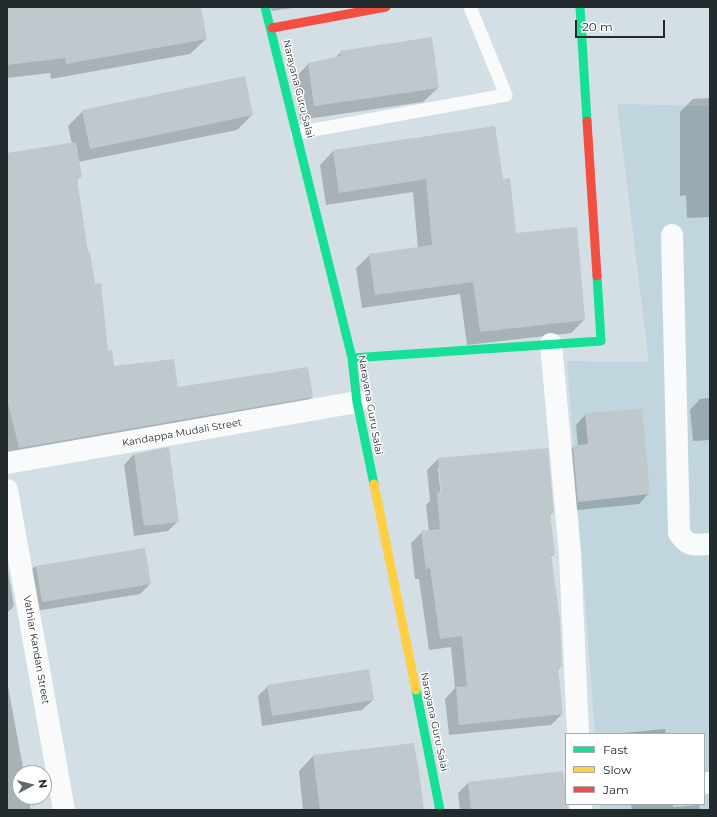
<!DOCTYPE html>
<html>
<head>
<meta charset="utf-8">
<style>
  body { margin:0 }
  #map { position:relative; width:717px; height:817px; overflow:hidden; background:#d3dfe4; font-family:Montserrat,sans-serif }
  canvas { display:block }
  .frame { position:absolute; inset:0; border:8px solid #242b2e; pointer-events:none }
  .legend { position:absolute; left:565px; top:733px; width:140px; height:72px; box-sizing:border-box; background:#fff; border:1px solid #a7aaab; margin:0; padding:5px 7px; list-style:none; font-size:12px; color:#242b2e }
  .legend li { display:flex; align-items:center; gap:8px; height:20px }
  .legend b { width:20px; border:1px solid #a7aaab }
  .north { position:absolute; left:12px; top:765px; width:40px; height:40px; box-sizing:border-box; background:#fff; border:1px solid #a7aaab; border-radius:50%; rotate:83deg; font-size:11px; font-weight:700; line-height:16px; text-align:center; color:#242b2e }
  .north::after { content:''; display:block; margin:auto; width:14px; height:18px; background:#616a6e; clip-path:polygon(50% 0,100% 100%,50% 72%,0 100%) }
  .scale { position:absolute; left:575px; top:20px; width:90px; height:18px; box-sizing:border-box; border:2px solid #242b2e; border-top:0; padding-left:5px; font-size:12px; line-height:14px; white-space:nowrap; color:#242b2e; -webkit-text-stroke:3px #fff; paint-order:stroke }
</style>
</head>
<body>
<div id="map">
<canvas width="717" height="817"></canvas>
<div class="frame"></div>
<ul class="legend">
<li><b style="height:5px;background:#16e098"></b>Fast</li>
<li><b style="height:5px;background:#ffcf43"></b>Slow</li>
<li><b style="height:5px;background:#f24e42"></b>Jam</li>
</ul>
<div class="north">N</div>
<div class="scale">20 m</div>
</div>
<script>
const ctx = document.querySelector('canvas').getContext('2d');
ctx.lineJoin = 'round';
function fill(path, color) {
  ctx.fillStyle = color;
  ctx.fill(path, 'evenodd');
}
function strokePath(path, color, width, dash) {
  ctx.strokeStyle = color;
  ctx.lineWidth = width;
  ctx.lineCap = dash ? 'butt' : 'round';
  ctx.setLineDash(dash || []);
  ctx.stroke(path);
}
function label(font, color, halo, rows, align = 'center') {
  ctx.font = font + ' Montserrat,sans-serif';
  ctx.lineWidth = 3;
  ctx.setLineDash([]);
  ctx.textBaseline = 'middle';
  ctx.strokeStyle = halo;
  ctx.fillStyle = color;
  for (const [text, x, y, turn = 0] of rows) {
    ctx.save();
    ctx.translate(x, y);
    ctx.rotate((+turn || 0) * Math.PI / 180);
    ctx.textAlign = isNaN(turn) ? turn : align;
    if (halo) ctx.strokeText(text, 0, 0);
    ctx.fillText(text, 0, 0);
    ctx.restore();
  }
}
const built = new Path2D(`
  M617,104L710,106V810H601L600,804H704V734H595L567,361L649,362Z`);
const shadow = new Path2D(`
  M7,7H200L206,39L190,54L51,79L50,73L7,78Z
  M270,7H300L272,11Z
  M341,52L438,88L423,102L300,120L294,79L308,64L334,59Z
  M710,98V217L687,218L686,195L680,196V112L693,99Z
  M83,111L252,115L237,130L78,162L80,177L76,181L87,253L107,351L113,367L177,388L312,397L299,410L7,460V154L72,144L68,126Z
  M333,151L502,180L515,234L576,228L584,320L571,333L467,345L460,294L362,308L356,268L370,255L418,248L413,192L326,205L320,165Z
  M710,398V440L693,441L690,410L700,399Z
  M586,414L649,493L639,504L568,511L563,457L573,447L578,446L576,425Z
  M547,449L553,512L550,515L554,554L551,557L561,666L557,671L562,714L551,725L449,735L445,699L455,688L451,647L429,650L419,579H415L411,543L422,532L429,531L426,505L430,501L427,470L438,459ZM438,468H440L443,497L441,498Z
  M134,454L178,521L168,531L134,536L124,465Z
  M144,549L150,584L140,594L30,612L24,577L34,567Z
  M8,571L14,606L7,613V572Z
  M7,681L24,773H20V797H28L31,810H7Z
  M268,686L373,700L362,710L262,726L258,696Z
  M665,729L666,734H622L623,733Z
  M313,756L423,810H303L299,771Z
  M468,783L566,810H460L458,793Z
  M631,804H673V807L699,805L700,810H632Z`);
const building = new Path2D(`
  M7,7H201L207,39L66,64L65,58L7,65Z
  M432,37L439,88L314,106L308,63L341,56L340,51Z
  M245,76L253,115L90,149L82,110Z
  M495,126L503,179L510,178L516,233L577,227L585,320L480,332L473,282L375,295L369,254L432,245L426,179L339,193L333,150Z
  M76,142L82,177L77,178L88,252H90L95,284L101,283L108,350H112L114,366L174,359L178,387L308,367L313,397L19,448L7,399V153Z
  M642,409L650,494L578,502L573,446L588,444L585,413Z
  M169,447L179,522L144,526L134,454Z
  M548,448L554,513H550L555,554H551L560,621L562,667H558L563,714L459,725L456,687L467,686L462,636L440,639L430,568L426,569L421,531L440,529L437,493L441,492L438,458Z
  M145,548L151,584L42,602L36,566Z
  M369,669L374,700L272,716L267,685Z
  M414,743L419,772L424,810H320L313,755Z
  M563,771L568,810H471L468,782Z`);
const lane = new Path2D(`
  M297,133L506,95L470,7`);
const street = new Path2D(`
  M672,235L679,533C688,547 694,545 710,544
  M551,344L570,555L578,734
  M7,463L357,402
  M7,490L64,810
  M704,783H710
  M581,804V810`);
const fast = new Path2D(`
  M265,7L352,358L357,402L374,484
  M580,7L587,121
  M352,358L601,341L597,276
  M416,690L440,810`);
const slow = new Path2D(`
  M374,484L416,690`);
const jam = new Path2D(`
  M272,28L386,7
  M587,121L597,276`);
const streetNames = [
  ["Narayana Guru Salai",298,89,76],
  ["Narayana Guru Salai",370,405,80],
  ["Kandappa Mudali Street",182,433,-10],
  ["Vathiar Kandan Street",36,650,80],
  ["Narayana Guru Salai",434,722,78]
];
fill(built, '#c0d5dd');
fill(shadow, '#0003');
fill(building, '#bfc8cc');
strokePath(lane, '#f8fafb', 13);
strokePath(street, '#f8fafb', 22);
strokePath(fast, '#16e098', 9);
strokePath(slow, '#ffcf43', 9);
strokePath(jam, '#f24e42', 9);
label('10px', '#242b2e', '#fff', streetNames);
</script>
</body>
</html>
